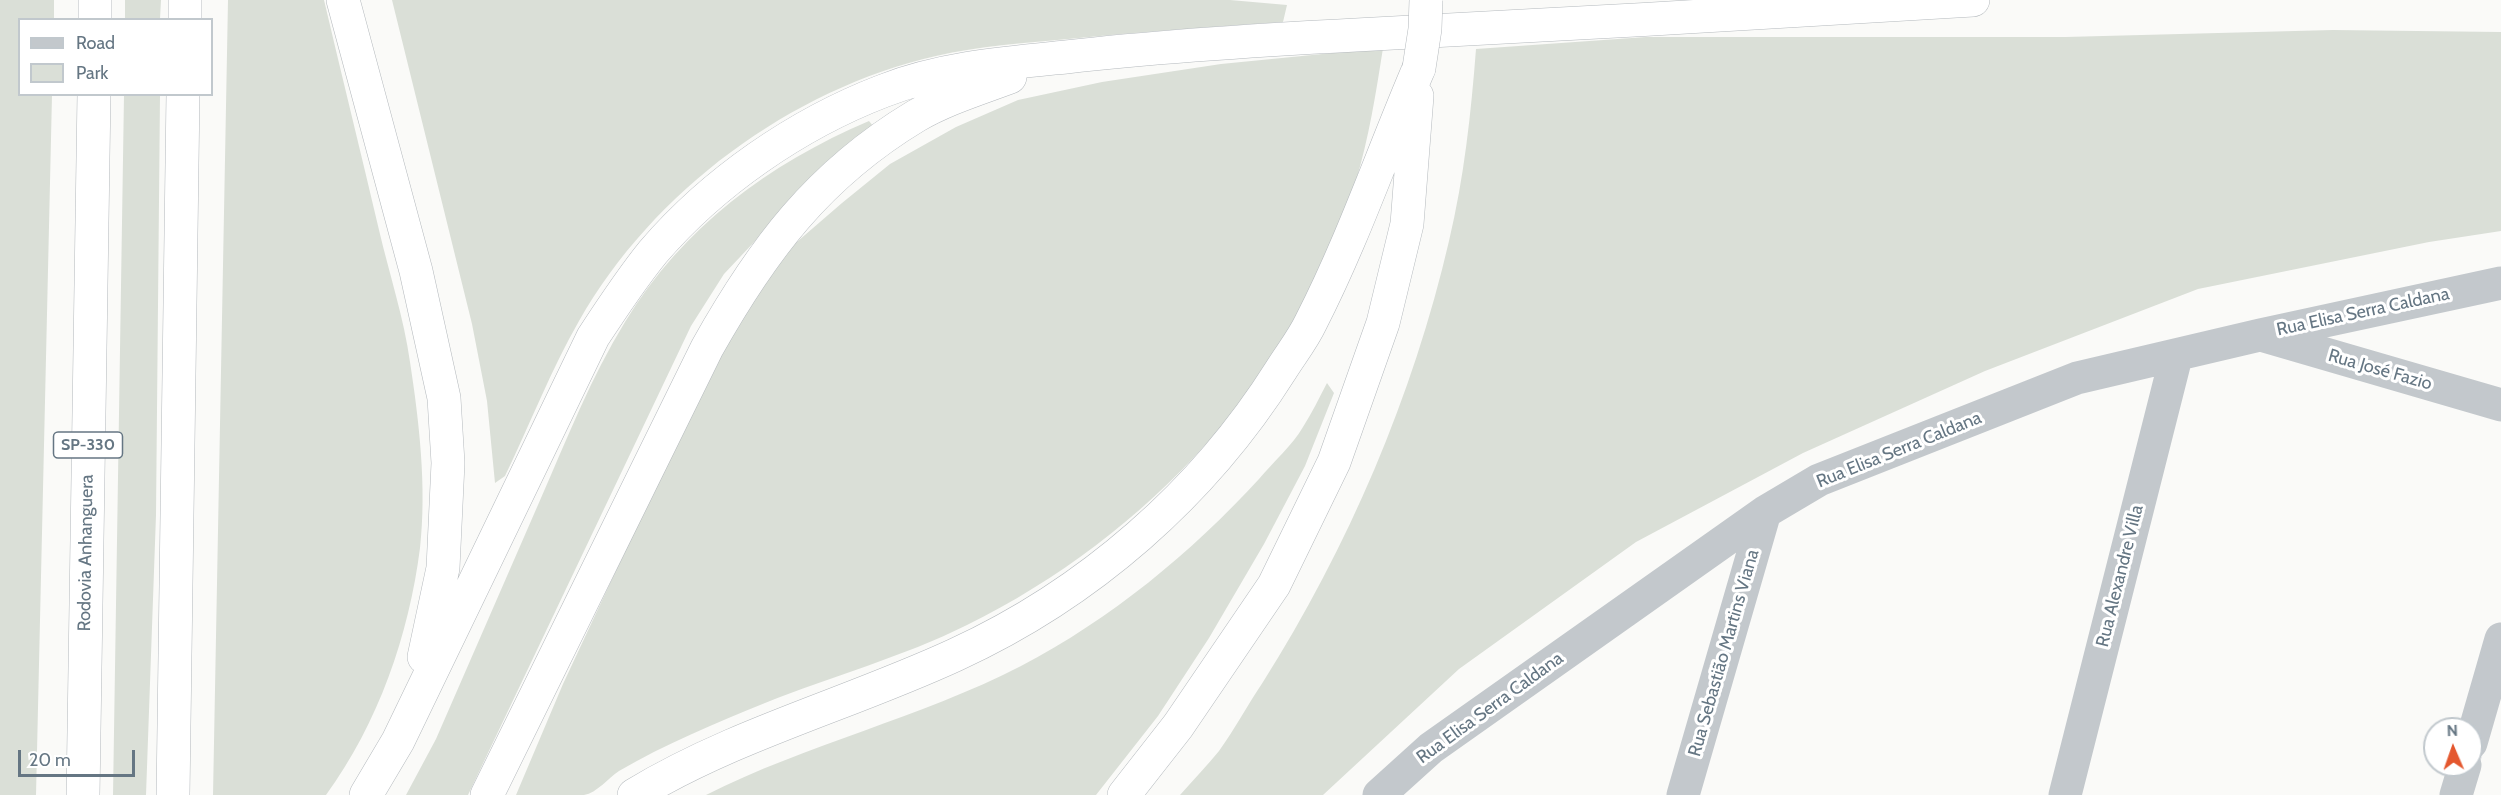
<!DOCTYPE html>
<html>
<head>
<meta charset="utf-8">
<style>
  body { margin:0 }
  #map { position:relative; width:2501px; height:795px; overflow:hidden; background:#fafaf8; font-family:Cabin,sans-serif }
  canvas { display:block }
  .legend { position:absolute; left:18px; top:18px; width:195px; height:78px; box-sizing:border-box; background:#fff; border:2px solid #c1c8cd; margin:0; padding:8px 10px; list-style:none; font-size:18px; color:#657683 }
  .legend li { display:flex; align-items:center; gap:12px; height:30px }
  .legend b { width:30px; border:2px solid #c1c8cd }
  .north { position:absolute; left:2423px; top:717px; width:60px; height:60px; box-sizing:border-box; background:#fff; border:2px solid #c1c8cd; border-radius:50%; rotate:358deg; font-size:16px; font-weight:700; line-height:24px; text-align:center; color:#657683 }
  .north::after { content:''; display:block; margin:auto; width:21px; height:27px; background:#e4572e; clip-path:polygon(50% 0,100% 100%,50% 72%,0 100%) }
  .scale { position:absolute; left:18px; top:750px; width:117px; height:27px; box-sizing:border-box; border:3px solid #657683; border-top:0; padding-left:8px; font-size:18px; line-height:21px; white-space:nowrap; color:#657683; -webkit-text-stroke:4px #fff; paint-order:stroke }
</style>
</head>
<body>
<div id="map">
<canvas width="2501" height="795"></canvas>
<ul class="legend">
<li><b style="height:8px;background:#c3c8cc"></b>Road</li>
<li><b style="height:16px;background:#dadfd7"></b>Park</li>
</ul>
<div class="north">N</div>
<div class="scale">20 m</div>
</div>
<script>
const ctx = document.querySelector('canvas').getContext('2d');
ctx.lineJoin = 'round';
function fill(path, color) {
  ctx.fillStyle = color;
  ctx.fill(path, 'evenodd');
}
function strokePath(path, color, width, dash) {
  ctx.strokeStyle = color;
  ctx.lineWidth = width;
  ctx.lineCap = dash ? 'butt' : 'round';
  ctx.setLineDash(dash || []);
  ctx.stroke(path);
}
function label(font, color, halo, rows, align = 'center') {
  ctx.font = font + ' Cabin,sans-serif';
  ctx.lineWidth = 6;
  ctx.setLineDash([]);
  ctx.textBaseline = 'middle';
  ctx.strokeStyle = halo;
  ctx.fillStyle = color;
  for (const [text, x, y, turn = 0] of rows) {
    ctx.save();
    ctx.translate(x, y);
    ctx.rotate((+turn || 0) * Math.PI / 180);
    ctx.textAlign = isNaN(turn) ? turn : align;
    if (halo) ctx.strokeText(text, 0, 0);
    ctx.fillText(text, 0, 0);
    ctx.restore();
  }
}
const green = new Path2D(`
  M0,0H54V19L20,20V94L52,95L36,795H0Z
  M125,0H161L160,19H125Z
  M228,0H324C342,77 361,153 379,230C389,273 404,318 410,362C419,421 427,487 420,548C409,635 378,724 326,795H213Z
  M392,0H1230L1287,5L1283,22C1211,27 1139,32 1068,39C1024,43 979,46 936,56C791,89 653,191 579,321C551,370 530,424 505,476L495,483L487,401L472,324Z
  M2333,30L2501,32V231L2429,242L2198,289L1985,371L1803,453L1636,542L1459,669L1323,795H1180C1193,780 1207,766 1219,751C1235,729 1248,704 1263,682C1348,548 1413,396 1449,241C1464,178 1471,114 1476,49L1646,37H2065Z
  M1383,48C1376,93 1369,137 1356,181C1297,376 1148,536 967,625C903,657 832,676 765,703C716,723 665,744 619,771C608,778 597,793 584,795C563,795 538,795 516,795L563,684L718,352L791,247L842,203L890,164L956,127L1018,100L1102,82L1221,64Z
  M124,95H160L156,515L146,795H113Z
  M869,121L878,132L805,188L724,274L691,326L468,795H406L436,739C471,659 506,578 541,498C567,439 591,377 625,322C683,227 768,164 869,121Z
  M1327,383L1334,393L1305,466L1264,544L1209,638L1158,716L1096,795H706C807,744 920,718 1021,666C1111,619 1191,553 1259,479C1273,462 1292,446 1303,427C1312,413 1319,398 1327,383Z`);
const street = new Path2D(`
  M2264,336L2501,405
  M2471,743L2501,639
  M1379,795L1431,748L1765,512L1819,480L2077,378L2260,335L2501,283
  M1683,795L1765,512
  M2065,795L2176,357
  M2456,795L2465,765`);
const highway = new Path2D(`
  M343,0L416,271L444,398L448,463L443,568L424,657
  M95,20V0
  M185,20V0
  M83,795L94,94
  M173,795L183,94
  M366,795L398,741L593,337C612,308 631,279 653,252C713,182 797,124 883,91C941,68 1005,63 1066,57C1162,46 1259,40 1356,35C1562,25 1767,12 1973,0
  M487,795L707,348C762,250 818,175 916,116C945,99 978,89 1010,77
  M634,795C735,734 849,704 955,655C1088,594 1203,494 1281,370C1291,354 1303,339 1311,322C1353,240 1383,152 1419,68
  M1124,795L1178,726L1274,585L1334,462L1383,323L1407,224L1417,96`);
const highwayBridge = new Path2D(`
  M1419,68L1425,29L1426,0`);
const shields = [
  [88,445,69]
];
const shieldNames = [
  ["SP-330",88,445]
];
const streetNames = [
  ["Rua Elisa Serra Caldana",2363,312,-12],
  ["Rua José Fazio",2380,370,16],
  ["Rua Elisa Serra Caldana",1899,450,-22],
  ["Rodovia Anhanguera",86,553,-89],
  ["Rua Alexandre Villa",2120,576,-76],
  ["Rua Sebastião Martins Viana",1724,653,-74],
  ["Rua Elisa Serra Caldana",1490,708,-36]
];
fill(green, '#dadfd7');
strokePath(highway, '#b4b9bd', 34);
strokePath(street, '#c3c8cc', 33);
strokePath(highway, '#fff', 33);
strokePath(highwayBridge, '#b4b9bd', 34, []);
strokePath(highwayBridge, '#fff', 33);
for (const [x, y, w] of shields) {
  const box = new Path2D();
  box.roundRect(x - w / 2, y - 13, w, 26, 4.5);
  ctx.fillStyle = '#fff';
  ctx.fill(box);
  strokePath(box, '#657683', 1.5);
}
label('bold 16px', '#657683', null, shieldNames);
label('18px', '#657683', '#fff', streetNames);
</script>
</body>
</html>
